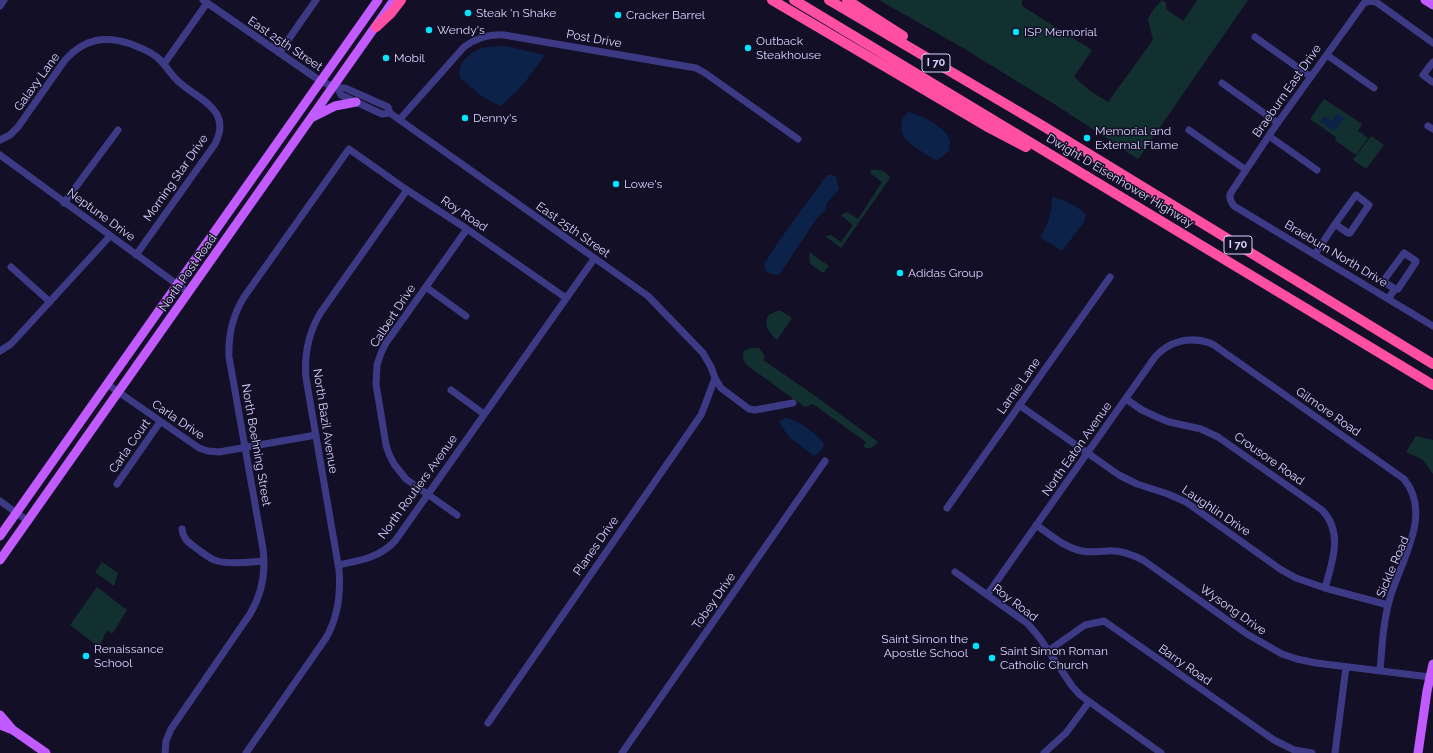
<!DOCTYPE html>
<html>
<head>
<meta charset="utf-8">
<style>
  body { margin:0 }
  canvas { display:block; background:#130f26 }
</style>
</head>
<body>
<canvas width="1433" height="753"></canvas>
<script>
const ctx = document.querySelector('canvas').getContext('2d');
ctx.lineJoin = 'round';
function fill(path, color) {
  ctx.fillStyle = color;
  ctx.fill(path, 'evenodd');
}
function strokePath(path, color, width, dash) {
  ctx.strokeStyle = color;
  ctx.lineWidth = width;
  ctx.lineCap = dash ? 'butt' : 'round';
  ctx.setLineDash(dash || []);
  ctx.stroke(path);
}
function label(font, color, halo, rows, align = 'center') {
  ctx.font = font + ' Raleway,sans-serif';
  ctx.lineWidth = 3;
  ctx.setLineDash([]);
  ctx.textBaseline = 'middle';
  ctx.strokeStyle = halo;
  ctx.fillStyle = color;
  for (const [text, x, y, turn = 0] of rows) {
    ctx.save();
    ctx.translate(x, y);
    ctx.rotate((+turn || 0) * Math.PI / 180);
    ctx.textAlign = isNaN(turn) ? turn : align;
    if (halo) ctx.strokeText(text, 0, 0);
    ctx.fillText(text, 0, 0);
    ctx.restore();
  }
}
const green = new Path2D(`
  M879,0H1022V6L1092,50L1074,77L1090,91L1108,102L1153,40L1148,19L1153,10L1162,0L1166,3V9L1183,21L1197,1L1196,0H1248L1138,159L1059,107L963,48Z
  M1324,99L1362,124L1358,131L1368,138L1356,155L1335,140L1336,137L1310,119Z
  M1371,136L1384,145L1366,169L1353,160Z
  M872,170C880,169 886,171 890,178L841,248L825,236L831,235L841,242L853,225L841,215L847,212L858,219L882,182L870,173Z
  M809,252L829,266L823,273L810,264Z
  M777,311H781L792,318L777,340C770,333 762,325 769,315Z
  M750,348H759L765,356L763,360L814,395L878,442C874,447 869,450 863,447L866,442L813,404L805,407L748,366C744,362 742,357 744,351Z
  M1416,436L1433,440V474L1423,460L1406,452Z
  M102,562L118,573L114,586L95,572Z
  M97,587L127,610L112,634L107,630L99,647L70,625Z`);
const water = new Path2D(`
  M505,46L545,55C531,74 519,92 500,106L483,97L460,78C457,64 467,55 480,49C487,46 497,47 505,46Z
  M909,112C920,115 948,128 950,141C950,144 949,148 949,151L938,160C931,159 927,155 921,151C911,144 898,137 902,122C903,117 905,115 909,112Z
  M1337,113L1344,118L1334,131L1320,121L1324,116L1332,121Z
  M827,175H832L836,177L839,189L827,203L825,210L815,221L781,272L777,275L772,274L766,271L764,264L779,241Z
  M1052,197C1064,199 1076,206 1086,214L1084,222L1062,251L1040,237C1048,225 1052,212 1052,197Z
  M785,418C795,418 821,436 824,445L820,452L814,456L789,437L779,422Z`);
const minor = new Path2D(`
  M203,0L316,78C325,83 334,89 345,88L388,107L390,113
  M0,6L4,0
  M1255,37L1311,77
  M1433,43L1376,2L1370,1L1364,3L1274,128L1232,191C1228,196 1230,201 1234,206L1433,326
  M279,53L316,0
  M1327,55L1374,88
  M1433,62L1423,75L1431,81L1433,82
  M164,64L207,3
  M1222,83L1278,123
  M338,89L341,95L382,114L390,113L397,118L648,296L703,353L711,367L715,378L721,388L749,409L755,410L793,403
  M400,119L464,47C476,38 489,34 504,35L696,68L705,73L798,139
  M1428,126L1433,129
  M1189,130L1246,170
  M1269,136L1317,170
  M0,140L10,135L18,127L65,60C84,39 104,35 131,44C141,48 150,51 158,58C166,65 170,74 178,81C198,100 233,109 215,144L136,255
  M0,155L189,293
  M1356,195L1369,205L1350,233H1348L1335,224Z
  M64,203L118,130
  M1315,254L1335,224
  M11,267L50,302
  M426,287L466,316
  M1388,299L1395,289H1398L1416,262V261L1404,253L1384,280V282L1395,289
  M0,351L11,344L110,236
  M107,384L199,448L208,451L219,452L316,435
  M451,390L484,414
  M1126,399L1142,410L1157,417L1169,422L1201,429L1218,437L1322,510C1344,533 1332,562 1325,588
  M1019,405L1119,475L1137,484L1168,494L1186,502L1280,569L1296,578L1325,588L1388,605
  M117,484L160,422
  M0,501L28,521
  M947,508L1110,277
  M457,515L406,479L394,464L389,454L386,445L376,384L377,365L381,353L386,343L467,229
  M1036,525C1051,535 1065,548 1082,551C1091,553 1099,551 1107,551C1120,550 1131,554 1143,560L1247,634L1282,654L1297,659L1316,663L1430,677L1433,679
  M182,529C183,539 189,543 196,548C203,553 210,559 217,561C231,565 250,562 264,561
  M338,565C359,561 379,558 395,541L594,259
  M955,572L1028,624L1039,637L1072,686L1080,695L1161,753
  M987,595L1155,357C1169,341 1190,336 1210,343C1217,346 1224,353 1231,357L1404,479C1433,514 1401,560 1390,598C1383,622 1382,647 1380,671
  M1048,651L1085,625L1104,621L1274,740L1294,750L1312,753
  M488,723L701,415L705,405L715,378
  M165,753L166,741L171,729L250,614C262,594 266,572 263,549L229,357C228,335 233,315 244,297L349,149L407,190L467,229L566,298
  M246,753L326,638C338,617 341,595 339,570L306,378C304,354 308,333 321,312L407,190
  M622,753L825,461
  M1044,753L1066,733L1089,702
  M1335,753L1346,667`);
const major = new Path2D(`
  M1425,0L1433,5
  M313,117L335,106L356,102
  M0,536L378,0
  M0,560L394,0
  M0,715L12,729
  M0,725L13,730L46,753
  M1418,753L1427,691L1433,664`);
const highway = new Path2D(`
  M772,0L986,126L1026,147
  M794,0L1433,385
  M829,0L1043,126L1433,364
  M847,0L903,36
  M376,27L391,13L401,0`);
const markers = [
  [468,13,4,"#00e5ff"],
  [618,15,4,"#00e5ff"],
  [429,30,4,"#00e5ff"],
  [1016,32,4,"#00e5ff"],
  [748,48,4,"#00e5ff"],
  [386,58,4,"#00e5ff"],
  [465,118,4,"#00e5ff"],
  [1087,138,4,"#00e5ff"],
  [616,184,4,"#00e5ff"],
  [900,273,4,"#00e5ff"],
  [976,646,4,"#00e5ff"],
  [86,656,4,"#00e5ff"],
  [992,658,4,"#00e5ff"]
];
const shields = [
  [936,63,28],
  [1238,245,28]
];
const shieldNames = [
  ["I 70",936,63],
  ["I 70",1238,245]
];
const poiNames = [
  ["Steak 'n Shake",476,13],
  ["Cracker Barrel",626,15],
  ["Wendy's",437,30],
  ["ISP Memorial",1024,32],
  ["Outback",756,41],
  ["Steakhouse",756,55],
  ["Mobil",394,58],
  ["Denny's",473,118],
  ["Memorial and",1095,131],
  ["External Flame",1095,145],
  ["Lowe's",624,184],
  ["Adidas Group",908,273],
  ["Saint Simon the",968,639,"right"],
  ["Apostle School",968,653,"right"],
  ["Renaissance",94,649],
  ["School",94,663],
  ["Saint Simon Roman",1000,651],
  ["Catholic Church",1000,665]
];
const streetNames = [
  ["Post Drive",594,39,10],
  ["East 25th Street",285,44,34],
  ["Galaxy Lane",37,82,-54],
  ["Braeburn East Drive",1287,91,-55],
  ["Morning Star Drive",176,178,-55],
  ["Dwight D Eisenhower Highway",1120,181,31],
  ["Roy Road",464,214,34],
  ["Neptune Drive",101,215,36],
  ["East 25th Street",573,230,35],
  ["Braeburn North Drive",1336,254,31],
  ["North Post Road",188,273,-55],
  ["Calbert Drive",393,316,-57],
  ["Larnie Lane",1019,386,-55],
  ["Gilmore Road",1328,412,35],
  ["Carla Drive",178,420,34],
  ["North Bazil Avenue",325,421,81],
  ["North Boehning Street",256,445,80],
  ["Carla Court",130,446,-55],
  ["North Eaton Avenue",1077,449,-55],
  ["Crousore Road",1269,459,35],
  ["North Routiers Avenue",418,487,-54],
  ["Laughlin Drive",1216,511,34],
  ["Planes Drive",596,546,-55],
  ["Sickle Road",1393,567,-67],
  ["Tobey Drive",714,601,-55],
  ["Roy Road",1015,603,37],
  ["Wysong Drive",1233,610,35],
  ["Barry Road",1185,665,35]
];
fill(green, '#12302f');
fill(water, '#0c2248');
strokePath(minor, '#3d3a85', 7);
strokePath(major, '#c25bff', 9);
strokePath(highway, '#ff4fa3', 10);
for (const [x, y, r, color] of markers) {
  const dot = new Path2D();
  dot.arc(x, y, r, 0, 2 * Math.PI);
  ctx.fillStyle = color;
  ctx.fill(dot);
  strokePath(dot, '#130f26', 1.5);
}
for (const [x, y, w] of shields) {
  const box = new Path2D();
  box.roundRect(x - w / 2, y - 9, w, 18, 3);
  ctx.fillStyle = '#130f26';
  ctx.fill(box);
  strokePath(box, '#d9d4ff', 1);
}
label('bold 11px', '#d9d4ff', null, shieldNames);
label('12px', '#d9d4ff', '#130f26', poiNames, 'left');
label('12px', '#d9d4ff', '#130f26', streetNames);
</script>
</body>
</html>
